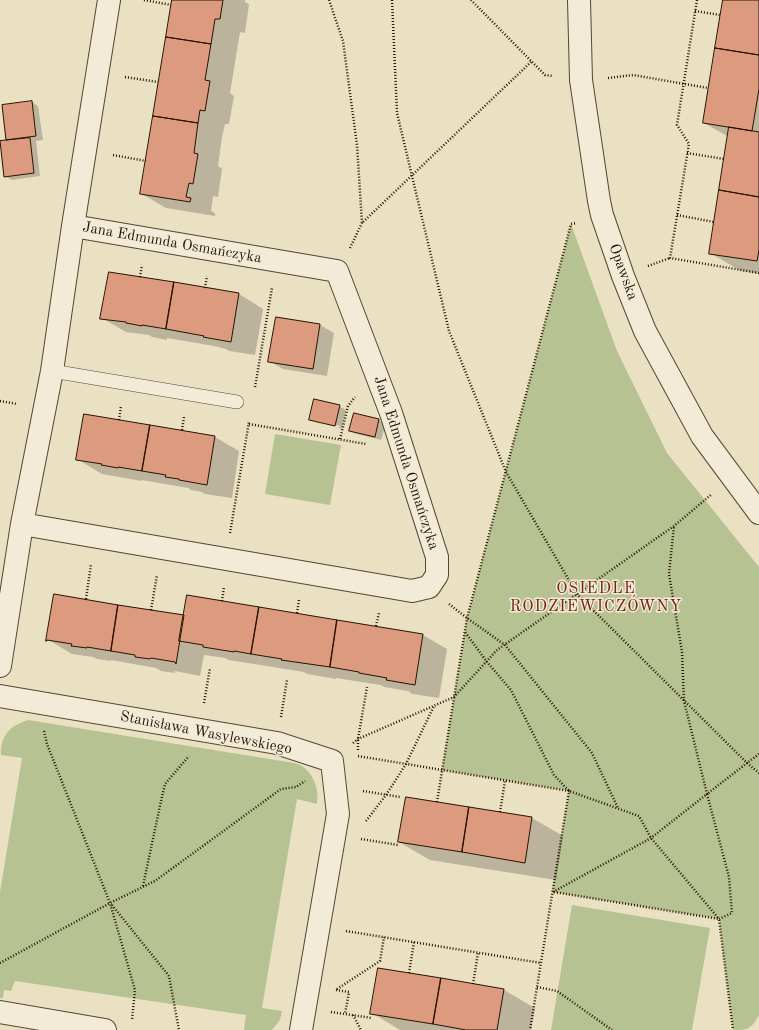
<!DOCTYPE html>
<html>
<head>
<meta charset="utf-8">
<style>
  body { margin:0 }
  canvas { display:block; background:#eae0c2 }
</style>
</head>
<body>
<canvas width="759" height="1030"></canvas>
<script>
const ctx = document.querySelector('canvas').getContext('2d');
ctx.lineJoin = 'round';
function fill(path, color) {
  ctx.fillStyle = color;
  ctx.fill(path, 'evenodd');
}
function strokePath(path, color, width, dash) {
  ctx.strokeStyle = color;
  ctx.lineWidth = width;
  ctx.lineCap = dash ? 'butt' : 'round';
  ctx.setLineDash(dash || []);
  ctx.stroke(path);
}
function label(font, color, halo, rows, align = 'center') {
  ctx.font = font + ' "Old Standard TT",serif';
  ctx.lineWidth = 3;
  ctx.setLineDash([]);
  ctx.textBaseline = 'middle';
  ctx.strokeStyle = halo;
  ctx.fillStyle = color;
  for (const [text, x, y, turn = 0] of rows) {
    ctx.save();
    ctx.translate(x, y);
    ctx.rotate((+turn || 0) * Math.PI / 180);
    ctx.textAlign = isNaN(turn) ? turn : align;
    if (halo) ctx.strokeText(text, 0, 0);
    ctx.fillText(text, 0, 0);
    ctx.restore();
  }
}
const green = new Path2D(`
  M571,224L617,351L667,453L759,567V1015C751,1029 749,1030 733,1030L719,919L552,892L569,791L442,770L467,618Z
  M275,434L341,445L330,505L265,494Z
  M28,720L294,763C307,766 315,778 317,791C318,795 317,800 317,804L297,799L262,1008L282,1011L280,1020L272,1030H244L246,1015L15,981L11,991L4,990L3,998H0V892L22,758L1,755C0,743 5,731 16,725C20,723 24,722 28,720Z
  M572,905L710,928L692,1030H551Z`);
const shadow = new Path2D(`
  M173,0H245V2L249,4L245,33L240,32L230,93L234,96L229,124H225L222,137L218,166L222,169L218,197L213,196L211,211L215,213V216L166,208L142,194Z
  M724,0H759V274L741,271L710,253L729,137L704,123Z
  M32,102L38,106L43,140L36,141L40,176L12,180L5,176L8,141L3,105Z
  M239,294L263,309L255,355L229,351L226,349L214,346L167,338V340L152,337L149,335L126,332L102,318Z
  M277,318L320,325L334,333L327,376L283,369L269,361Z
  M339,406L346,410L342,429L317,423L310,419ZM316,421L340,426L339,428L316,423Z
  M355,414L379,420L386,424L381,440L357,434L351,431Z
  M215,437L239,451L232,498L205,494L202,492L191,490L188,488L142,480V481L102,474L77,459Z
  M185,617L423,635L447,649L439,698L412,694L408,691L384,687L381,685L336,678V679L307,674L304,672L229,660L225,658L204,655L200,676L175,671V673L161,671L156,668L111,660V661L97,659L93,657L72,654L47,639Z
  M532,818L563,836L556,880L430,860L399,842Z
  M504,990L535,1008L531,1030H400L372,1013Z`);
const building = new Path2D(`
  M172,0H223L220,19H215L211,44L166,37Z
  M723,0H759V55L715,48Z
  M166,37L211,44L205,80L210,81L205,111L200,110L198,123L153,116Z
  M715,48L759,55V89L752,131L703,123Z
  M32,101L36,136L6,140L2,105Z
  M153,116L198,123L194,153L198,154L193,184L189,183L186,197L191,198L190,202L140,194Z
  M729,127L759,132V197L719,190Z
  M30,138L34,173L4,177L0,141Z
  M719,190L759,197V250L757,261L709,254Z
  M109,272L174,282L166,329L142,325V326L126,323V322L100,319Z
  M174,282L239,293L231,342L203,337L204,336L166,329Z
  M276,317L320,324L313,369L268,362Z
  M314,399L340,405L335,426L309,420Z
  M354,413L379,419L375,437L349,431Z
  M84,414L150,425L142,471L118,467V468L101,465L102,464L76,460Z
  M150,425L215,436L207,485L179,480V479L165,477L166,475L142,471Z
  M54,594L118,605L111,651L87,647V648L71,646L72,644L47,640V641H46Z
  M187,595L259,607L251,654L234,651V652L203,647V645L179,641Z
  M118,605L184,615L176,664L175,662L151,658L150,659L135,657V655L111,651Z
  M259,607L337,620L330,667L281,660L282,659L251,654Z
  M337,620L423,634L415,685L386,680L387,678L359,673V672L330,667Z
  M406,797L469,807L462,852L398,842Z
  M469,807L532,817L525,863L462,852Z
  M378,968L441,978L433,1024L370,1014Z
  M441,978L504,989L497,1030H466L433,1024Z`);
const path = new Path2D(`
  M144,0L171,5
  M329,0L343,41L357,145L362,223L531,62
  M392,0L397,113L449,331L506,472L577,594L747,763L707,794L729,877L732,913L719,919L651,838L639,816L569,791L554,775L511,690L487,662L465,632
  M471,0L545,75L553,76
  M697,0L677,125L689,144L670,258L759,273
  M695,11L720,15
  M125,77L158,82
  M608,78L633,75L708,88
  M687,153L724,159
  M113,155L146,161
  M677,215L714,222
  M350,248L362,223
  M648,266L670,258
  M140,277L142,265
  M205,288L207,276
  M255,387L272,288
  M0,401L17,404
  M119,420L121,406
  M249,424L366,444
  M182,430L184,417
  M340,439L348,406L355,397
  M230,533L249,422
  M86,599L91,564
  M222,601L224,587
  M449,604L467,618L505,645L592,753L618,808
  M151,610L157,575
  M297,613L299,600
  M376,626L379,613
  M204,703L210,668
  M281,717L287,680
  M44,731L47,744L110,903L135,990L132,1020
  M353,743L358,739L454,697L497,650L674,526L712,494
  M358,750V739L367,687
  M759,754L747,763L759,773
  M358,756L569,791L530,1030
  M363,791L400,797
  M437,802L467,618L571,224L577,223
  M500,812L505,781
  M366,821L386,795L406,764L434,706
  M361,839L398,845
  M143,886L161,801L165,784L189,756
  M553,892L651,838L707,794L684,701L682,652L669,574L674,526
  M554,892L719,919L733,1030
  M112,905L169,976L179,1030
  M346,931L541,963
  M0,963L110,903L155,881L281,789L296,787L305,781
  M409,973L414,942
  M473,984L478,953
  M537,987L557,991L612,1030
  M337,989L380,961L384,937
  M336,990L349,992L345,1014
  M331,1012L372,1018
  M353,1015L361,1030`);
const service = new Path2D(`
  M52,371L237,402`);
const minor = new Path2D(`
  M579,0L581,80L599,201L602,215L623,276L645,331L702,436L759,513
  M22,524L412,591L429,587L437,575V557L391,413L337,271L73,226
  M0,666L22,524L52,371L73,226L109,0
  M0,696L277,743L332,761L338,814L301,1030
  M0,1012L105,1030`);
const streetNames = [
  ["Jana Edmunda Osmańczyka",172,243,10],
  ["Opawska",623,272,70],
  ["Jana Edmunda Osmańczyka",406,463,72],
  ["Stanisława Wasylewskiego",206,733,11]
];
const neighbourhoodNames = [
  ["OSIEDLE",596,589],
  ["RODZIEWICZÓWNY",596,607]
];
fill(green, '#b7c293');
fill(shadow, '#0003');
fill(building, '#dc9a7f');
strokePath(building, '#271300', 1);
strokePath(service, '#584630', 14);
strokePath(minor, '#584630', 24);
strokePath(path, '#271300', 2.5, [1, 2]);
strokePath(service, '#f1ebd7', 13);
strokePath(minor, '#f1ebd7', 22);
label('15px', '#271300', '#f1ebd7', streetNames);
ctx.letterSpacing = '1px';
label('16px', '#7a1f14', '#f1ebd7', neighbourhoodNames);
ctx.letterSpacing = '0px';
</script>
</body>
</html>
